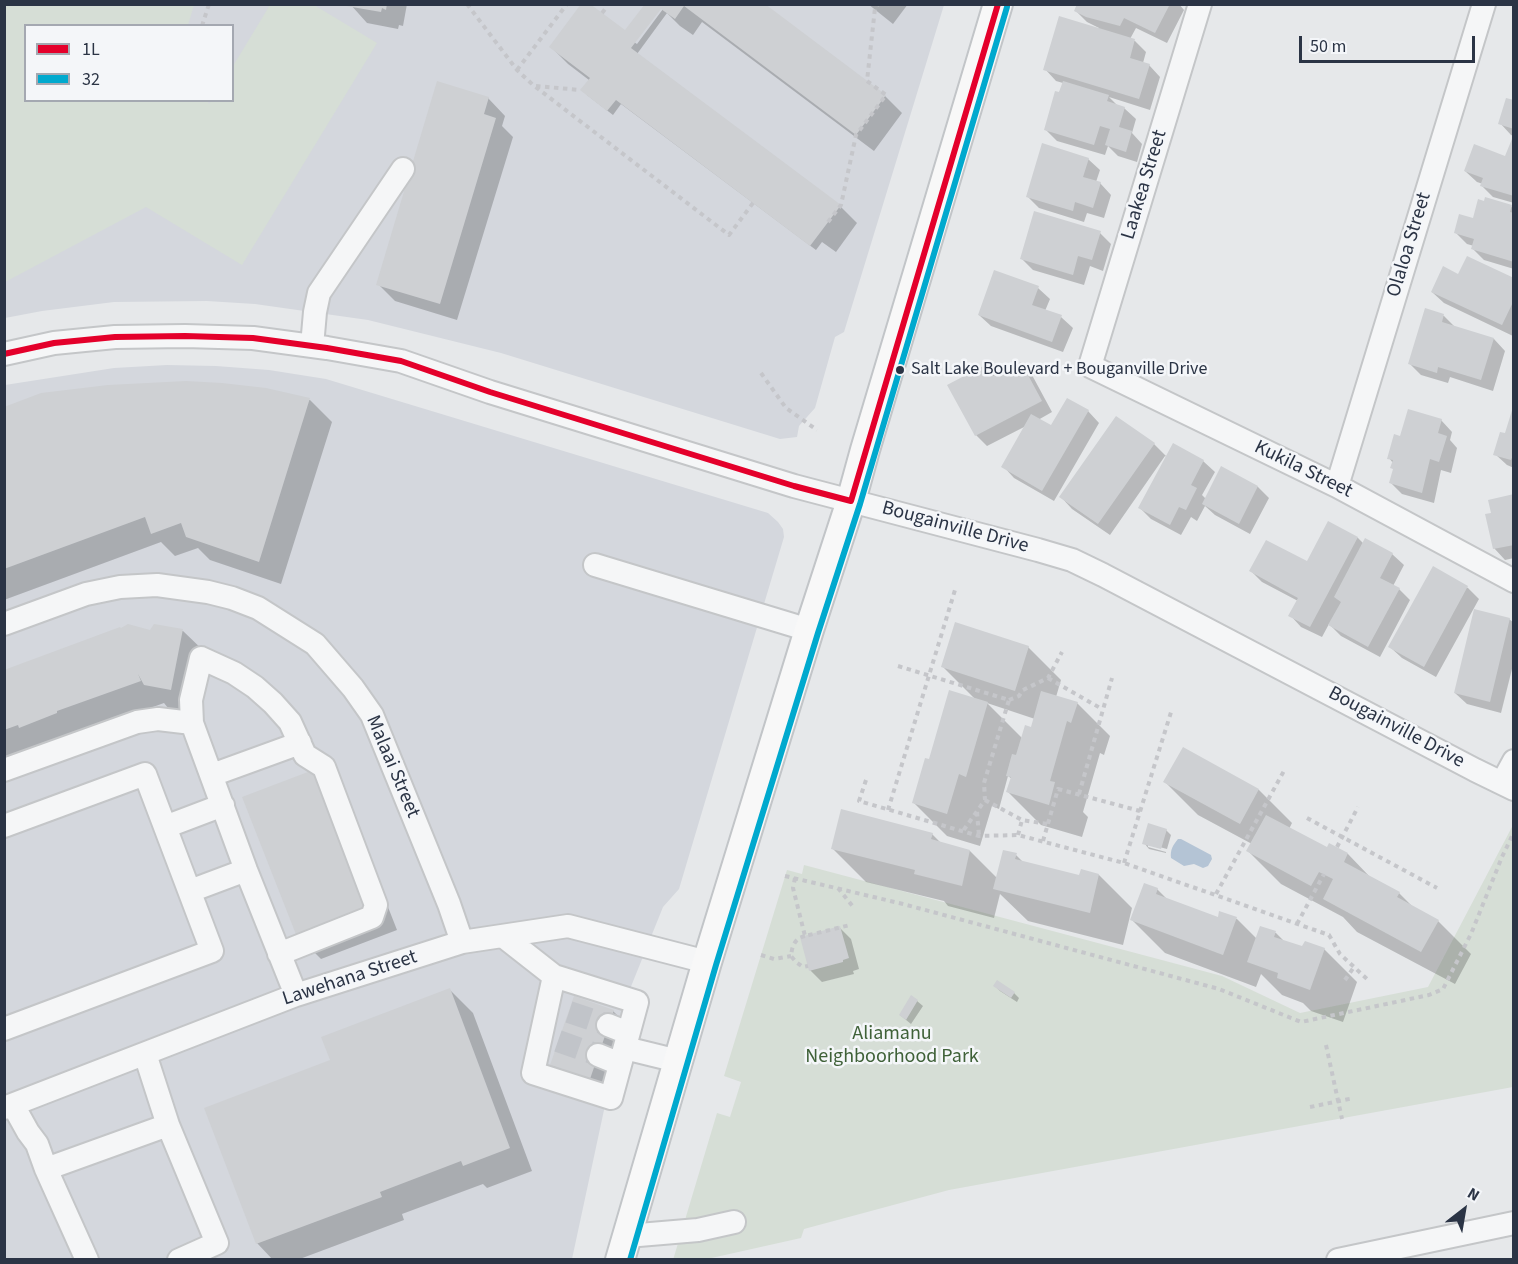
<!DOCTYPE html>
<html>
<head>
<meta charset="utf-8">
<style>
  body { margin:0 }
  #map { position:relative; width:1518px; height:1264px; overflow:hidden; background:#e6e8ea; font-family:"Source Sans 3",sans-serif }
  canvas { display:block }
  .frame { position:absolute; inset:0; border:6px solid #2b3445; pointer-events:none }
  .legend { position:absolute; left:24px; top:24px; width:210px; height:78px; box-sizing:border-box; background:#f4f6f9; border:2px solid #a4a8b1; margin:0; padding:8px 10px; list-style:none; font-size:18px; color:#2b3445 }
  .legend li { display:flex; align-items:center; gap:12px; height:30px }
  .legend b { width:30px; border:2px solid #a4a8b1 }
  .north { position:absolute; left:1434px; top:1180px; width:60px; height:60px; -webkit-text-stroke:4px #f4f6f9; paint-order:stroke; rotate:31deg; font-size:16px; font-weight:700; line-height:24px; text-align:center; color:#2b3445 }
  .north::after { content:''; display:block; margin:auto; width:21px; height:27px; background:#2b3445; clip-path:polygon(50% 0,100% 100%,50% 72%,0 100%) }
  .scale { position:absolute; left:1299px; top:36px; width:176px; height:27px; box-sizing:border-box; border:3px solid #2b3445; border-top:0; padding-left:8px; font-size:18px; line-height:21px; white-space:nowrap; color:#2b3445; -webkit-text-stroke:4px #f4f6f9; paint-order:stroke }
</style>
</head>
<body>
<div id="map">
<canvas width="1518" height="1264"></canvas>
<div class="frame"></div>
<ul class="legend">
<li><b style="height:8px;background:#e4002b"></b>1L</li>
<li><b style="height:8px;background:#00a9ce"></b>32</li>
</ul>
<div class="north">N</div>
<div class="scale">50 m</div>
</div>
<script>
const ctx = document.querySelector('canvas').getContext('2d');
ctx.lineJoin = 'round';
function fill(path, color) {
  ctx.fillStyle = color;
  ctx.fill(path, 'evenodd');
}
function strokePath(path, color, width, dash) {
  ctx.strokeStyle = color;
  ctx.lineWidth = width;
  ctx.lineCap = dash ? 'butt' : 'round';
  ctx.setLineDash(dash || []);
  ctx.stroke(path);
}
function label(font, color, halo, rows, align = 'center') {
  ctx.font = font + ' "Source Sans 3",sans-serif';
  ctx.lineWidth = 5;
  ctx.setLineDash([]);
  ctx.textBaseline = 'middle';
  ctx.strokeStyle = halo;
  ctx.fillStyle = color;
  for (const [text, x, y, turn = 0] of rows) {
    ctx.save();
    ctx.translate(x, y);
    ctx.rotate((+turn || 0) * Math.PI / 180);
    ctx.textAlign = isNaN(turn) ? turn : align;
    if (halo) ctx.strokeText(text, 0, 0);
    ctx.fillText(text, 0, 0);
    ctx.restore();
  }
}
const built = new Path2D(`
  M5,5H944L844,332L835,337L815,408L799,426L797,437L780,439L501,353L368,320L255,304L207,301L114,302L42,311L5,318ZM26,26H232V100H26Z
  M167,365L216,366L269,370L326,379L768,513L778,522L783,529L784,537L679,889L663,907L630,989L572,1259L5,1260V385L114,368Z`);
const green = new Path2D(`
  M5,4L194,5L188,25L26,26V100H207L209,104L211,101L232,100L233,66L270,5H314L377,43L242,265L146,207L5,282Z
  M1513,825V1087L949,1190L804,1229L801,1238L707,1259L673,1260L717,1113L730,1117L741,1082L724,1076L787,870L802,874L804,865L1222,976L1300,1013L1428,987Z`);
const water = new Path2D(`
  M1178,839H1181L1211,855L1212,859L1208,866L1203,868L1194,864L1184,866L1171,858C1170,850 1173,845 1178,839Z`);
const shadow = new Path2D(`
  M350,4H407L403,26L399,25L398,29L367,23Z
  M646,4H763L885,96L902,113L874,151L702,22L693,35L680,26L667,13L637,54L840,206L857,223L836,252L822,242L816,250L621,104L613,115L587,95L589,80L568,64L551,47L625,32ZM661,7L663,9L637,44L634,42Z
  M868,4H908L893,24Z
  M1079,4H1179L1184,10L1167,43L1136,28L1130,39L1135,41L1146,52L1143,63L1149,65L1160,77L1150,110L1109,97L1118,106L1124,108L1136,119L1132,133L1142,144L1137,162L1118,156L1108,146L1105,155L1057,141L1045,129L1063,83L1056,81L1045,69L1099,28L1087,22L1076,11Z
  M488,98L505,116L502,126L513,137L457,320L395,301L378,284Z
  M1514,102V136L1511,135L1500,123Z
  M1514,139V203L1493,197L1482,186L1483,184L1477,182L1465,171L1506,158Z
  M1088,159L1100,170L1096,182L1100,183L1111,195L1104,218L1087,213L1084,222L1039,208L1028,197Z
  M1511,206L1514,209V269L1484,260L1473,249L1474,246L1467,244L1455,232L1474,220Z
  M1100,233L1111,244L1103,271L1090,266L1084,285L1033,270L1021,258Z
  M995,272L1038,288L1050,299L1045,311L1061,317L1073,328L1063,352L991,326L979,315Z
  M1514,280L1513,336L1444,303L1432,292Z
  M1426,310L1444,316L1456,328L1494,339L1505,351L1493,391L1450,377L1448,383L1421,375L1410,364Z
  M1020,363L1032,375L1052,412L1038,420L1052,427L1088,411L1099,423L1054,501L1014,478L1003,466L1026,426L987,446L976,435L986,366L996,376Z
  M310,400L332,422L281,584L210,560L198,548L175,556L161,542L4,600V408Z
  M1514,410V468L1507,465L1495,454L1506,435Z
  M1441,420L1452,432L1450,440L1457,448L1451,473L1441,470L1434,503L1402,494L1391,483L1394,470L1393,463L1389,458L1401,438Z
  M1154,444L1167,457L1203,461L1215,472L1202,495L1206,499L1222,468L1258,487L1269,498L1250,534L1215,515L1205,506L1197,521L1191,517L1181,535L1151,519L1140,508L1167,457L1165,456L1110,535L1072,509L1061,497Z
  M1514,496V558L1505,560L1494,548L1493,514Z
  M1329,523L1358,538L1364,544L1366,540L1392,554L1404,565L1393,586L1399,589L1410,600L1380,657L1341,636L1329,624L1322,637L1301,627L1290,615L1298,601L1262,582L1251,571L1307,563Z
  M1434,568L1468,588L1479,599L1436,677L1402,658L1390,647Z
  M1509,619L1514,623V661L1501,713L1467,704L1455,693Z
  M183,631L206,653L194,712L168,708L164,703L4,761V671L150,632Z
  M1028,647L1061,680L1056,697L1077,703L1110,736L1104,755L1100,753L1083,812L1088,817L1082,837L1041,825L1008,792L1012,779L1008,776L999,809L992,806L980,846L947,836L914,803L930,761L976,700L943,667ZM987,703L1035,719L1032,729L1023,739Z
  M1184,749L1259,790L1292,823L1289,829L1327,849L1330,845L1348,854L1371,878L1399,893L1414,908L1438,921L1471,954L1455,984L1357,932L1343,917L1281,884L1248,851L1252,844L1198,815L1165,782Z
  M343,792L397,930L321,959L298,936Z
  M1166,830L1171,835L1167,849L1148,844V847L1166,852V853L1149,849L1144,843Z
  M932,834L942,844L970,851L997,878L1016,855L1024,863L1081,877L1099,875L1132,908L1123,945L1028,921L1000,894L994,918L948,906L944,901L866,882L833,849Z
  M1157,889L1167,899L1218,919L1220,913L1237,919L1257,939L1260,928L1276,933L1285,942L1303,948L1324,949L1357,982L1343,1022L1311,1011L1303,1003L1282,995L1261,974L1256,987L1165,953L1132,920Z
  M840,928L851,939L859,969L853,971L854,974L822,982L810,970Z
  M995,986L1014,993L1019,998L1017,1002L1000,991Z
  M450,990L473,1013L532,1171L487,1188L483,1184L402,1214L404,1220L297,1260H273L257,1243L332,1061Z
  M917,1001L923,1006L911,1024L900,1015Z
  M613,1011L630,1028L607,1095L569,1082L552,1065Z`);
const building = new Path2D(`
  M346,4H387L386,10L382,8L381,12L346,6Z
  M581,4H590L625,30L645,4H765L886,95L856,135L684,6L675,19L661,9L631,48L841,205L810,246L616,100L607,111L580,90L590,78L549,47Z
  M1077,4H1170L1155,33L1124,18L1120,26L1086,17L1074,11Z
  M1059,16L1135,39L1130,58L1150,64L1139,99L1043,70Z
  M437,81L489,97L484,114L496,118L440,304L376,285Z
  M1063,81L1109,95L1107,101L1125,107L1119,127L1132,131L1126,152L1105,145L1110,129L1100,126L1094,145L1044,130L1055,91L1059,92Z
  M1506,98L1514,100V129L1498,124Z
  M1514,134V196L1480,186L1483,178L1464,171L1474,144L1505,156Z
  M1042,143L1089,158L1083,177L1101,182L1093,208L1075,202L1073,211L1026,197Z
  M1485,197L1512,205L1510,212L1514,213V262L1471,249L1474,239L1454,233L1459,214L1473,218L1478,199L1484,201Z
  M1034,211L1101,231L1092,260L1078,256L1073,275L1020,259Z
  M1467,256L1514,278V300L1502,325L1431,292L1443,266L1458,274Z
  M994,270L1039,286L1032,305L1062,315L1052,342L978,315Z
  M1425,308L1444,314L1442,322L1494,338L1481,380L1438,367L1437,373L1408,364Z
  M1021,362L1042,401L975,436L947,385L987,364L993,376Z
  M186,381L222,383L266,388L310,398L259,562L186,537L181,523L151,534L145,517L4,569V407L41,393L108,385Z
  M1067,398L1089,410L1042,491L1001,467L1031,414L1051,425Z
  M1513,407L1514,453L1511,460L1493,455L1500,432L1505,433Z
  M1408,409L1442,419L1438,433L1447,436L1439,462L1430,459L1422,493L1389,483L1393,469L1390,468L1393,460L1387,459L1394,434L1400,436Z
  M1116,416L1155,443L1098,524L1059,497Z
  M1173,443L1204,460L1191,485L1197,488L1186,510L1179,507L1170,525L1138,508Z
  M1221,466L1258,486L1239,524L1202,504Z
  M1514,494V545L1493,549L1485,514L1491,513L1488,500Z
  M1328,521L1358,537L1310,627L1288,616L1298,598L1249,571L1266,540L1307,561Z
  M1365,538L1393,553L1380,578L1400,588L1368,647L1328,625L1341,602L1334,597Z
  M1433,566L1468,586L1424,667L1388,647Z
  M1474,609L1510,618L1490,702L1454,693Z
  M955,622L1029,646L1015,691L941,667Z
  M128,624L150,630L154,624L183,629L171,690L144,685L138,674L141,681L57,711V713L19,728L18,725L4,730V670L120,627L121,628Z
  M949,690L988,702L966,777L959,774L947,814L912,803L925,758L929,759Z
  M1041,691L1078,702L1071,723L1067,721L1050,781L1055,782L1049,805L1006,792L1011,777L1006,776L1012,754L1016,755L1025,725L1031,727Z
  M1183,747L1259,789L1240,824L1163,782Z
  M321,767L375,907L297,937L242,797Z
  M841,809L933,833L931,839L970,850L962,886L914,874L915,870L831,849Z
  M1266,815L1327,847L1329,843L1348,853L1344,862L1400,892L1397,897L1439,920L1421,952L1323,899L1333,879L1319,872L1311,886L1246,851Z
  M1148,823L1167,829L1161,849L1142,844Z
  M1003,850L1017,853L1015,859L1079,875L1081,869L1099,874L1090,913L993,889Z
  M1144,883L1158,888L1156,894L1218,917L1219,911L1237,917L1223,955L1130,920Z
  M840,926L849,958L843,960V962L809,971L800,937Z
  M1260,926L1276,931L1274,937L1302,946L1305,941L1325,948L1310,990L1277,978L1278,973L1247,962Z
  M997,980L1015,992L1011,998L993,986Z
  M450,988L510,1148L463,1166L461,1161L380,1192L382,1197L256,1244L204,1108L330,1060L321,1037Z
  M911,995L918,1000L906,1020L899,1015Z
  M574,996L614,1010L590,1079L550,1065Z`);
const minorTunnel = new Path2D(`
  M569,1012L608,1025
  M558,1041L598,1055`);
const path = new Path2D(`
  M467,4L517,70L533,85L729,235L753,203
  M602,13L606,8L605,4
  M202,26L209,4
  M517,70L567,4
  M536,86L580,90
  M828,222L841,205L856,135L886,95L867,81L875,8L878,4
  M761,373L786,408L817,430
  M898,666L1009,700L984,783L985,800L963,831
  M1048,678L1102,709
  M1009,700L1019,696L1023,690L1048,678L1062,652
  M866,780L859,801L979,836L1018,835L1124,863L1329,935L1340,954L1367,979
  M1079,794L1112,678
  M985,800L1022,820L1047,824
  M888,810L955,590
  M977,812L979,836
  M1307,818L1437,888
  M1018,835L1022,820
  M1043,841L1058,789L1140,811
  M1337,847L1358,807
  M1124,863L1172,709
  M785,876L903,904L1219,989L1301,1022L1429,995L1443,989L1471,934L1502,857L1514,832
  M795,878L793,888L805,936L850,925
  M838,888L854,908
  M1216,894L1285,769
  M1297,924L1324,874
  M805,936C795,938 792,946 791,956L796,962L803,967L808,966
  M761,955L774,959L791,956
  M1345,980L1354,967
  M1326,1045L1342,1119
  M1310,1107L1354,1098`);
const minor = new Path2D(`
  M1200,4L1090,366L1337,486L1514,581
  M312,346L315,312L319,293L403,169
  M4,354L54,343L115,337L185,336L253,338L327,348L401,361L490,392L794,486L1038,550L1072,560L1103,575L1475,770L1514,789
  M1337,486L1484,4
  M595,565L809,630
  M4,624L86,594L120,587L157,585L208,592L232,598L258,608L315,644L353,688L372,715L449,904L462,942
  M192,723L191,700L201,658L234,673L255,687L273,703L290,722L305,755L324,767L376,905L372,917L279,954
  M4,770L137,722L158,719L192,723L246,870L296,995
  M212,775L300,743
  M1502,783L1514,761
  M4,826L145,774L212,951L4,1029
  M165,827L223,805
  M190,891L246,870
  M503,936L554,976L533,1073L611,1098L637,1002L554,976
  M608,1025L628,1033
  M625,1048L678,1061
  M145,1054L168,1125L217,1243L179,1260
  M598,1055L620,1064
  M13,1105L28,1132L37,1144L46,1169L87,1260
  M4,1108L296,995L462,942L568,926L707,962
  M46,1169L168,1125
  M627,1236L698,1230L734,1222
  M1338,1260L1514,1223`);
const major = new Path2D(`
  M620,1260L707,962L809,630L851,501L865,450L998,4`);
const bus1 = new Path2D(`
  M4,354L54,343L115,337L185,336L253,338L327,348L401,361L490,392L794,486L851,501L998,4`);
const bus2 = new Path2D(`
  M630,1260L716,965L818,633L860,504L1007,7`);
const markers = [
  [900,370,5,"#2b3445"]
];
const busNames = [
  ["Salt Lake Boulevard + Bouganville Drive",911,370]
];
const streetNames = [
  ["Laakea Street",1145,185,-73],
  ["Olaloa Street",1410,245,-73],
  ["Kukila Street",1303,470,26],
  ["Bougainville Drive",955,528,15],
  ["Bougainville Drive",1396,728,28],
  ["Malaai Street",392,767,67],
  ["Lawehana Street",350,979,-18]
];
const parkNames = [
  ["Aliamanu",892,1035],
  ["Neighboorhood Park",892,1058]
];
fill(built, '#d4d7dd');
fill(green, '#d6ded6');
fill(water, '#b4c4d5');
fill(shadow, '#0003');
fill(building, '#ced0d3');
strokePath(minorTunnel, '#c1c4c9', 22, [22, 11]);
strokePath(minor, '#c4c6c8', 26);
strokePath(major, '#c2c5c8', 32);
strokePath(path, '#c5c6ca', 4, [4.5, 4.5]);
strokePath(minor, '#f5f6f7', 22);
strokePath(major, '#f8f8f8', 28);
strokePath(bus1, '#e4002b', 6);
strokePath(bus2, '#00a9ce', 6);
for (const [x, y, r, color] of markers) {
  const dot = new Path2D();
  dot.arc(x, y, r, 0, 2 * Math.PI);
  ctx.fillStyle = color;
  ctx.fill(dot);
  strokePath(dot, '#f4f6f9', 2);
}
label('18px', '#2b3445', '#f4f6f9', busNames, 'left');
label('20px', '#2b3445', '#f4f6f9', streetNames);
label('20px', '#3f6138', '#f4f6f9', parkNames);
</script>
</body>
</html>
